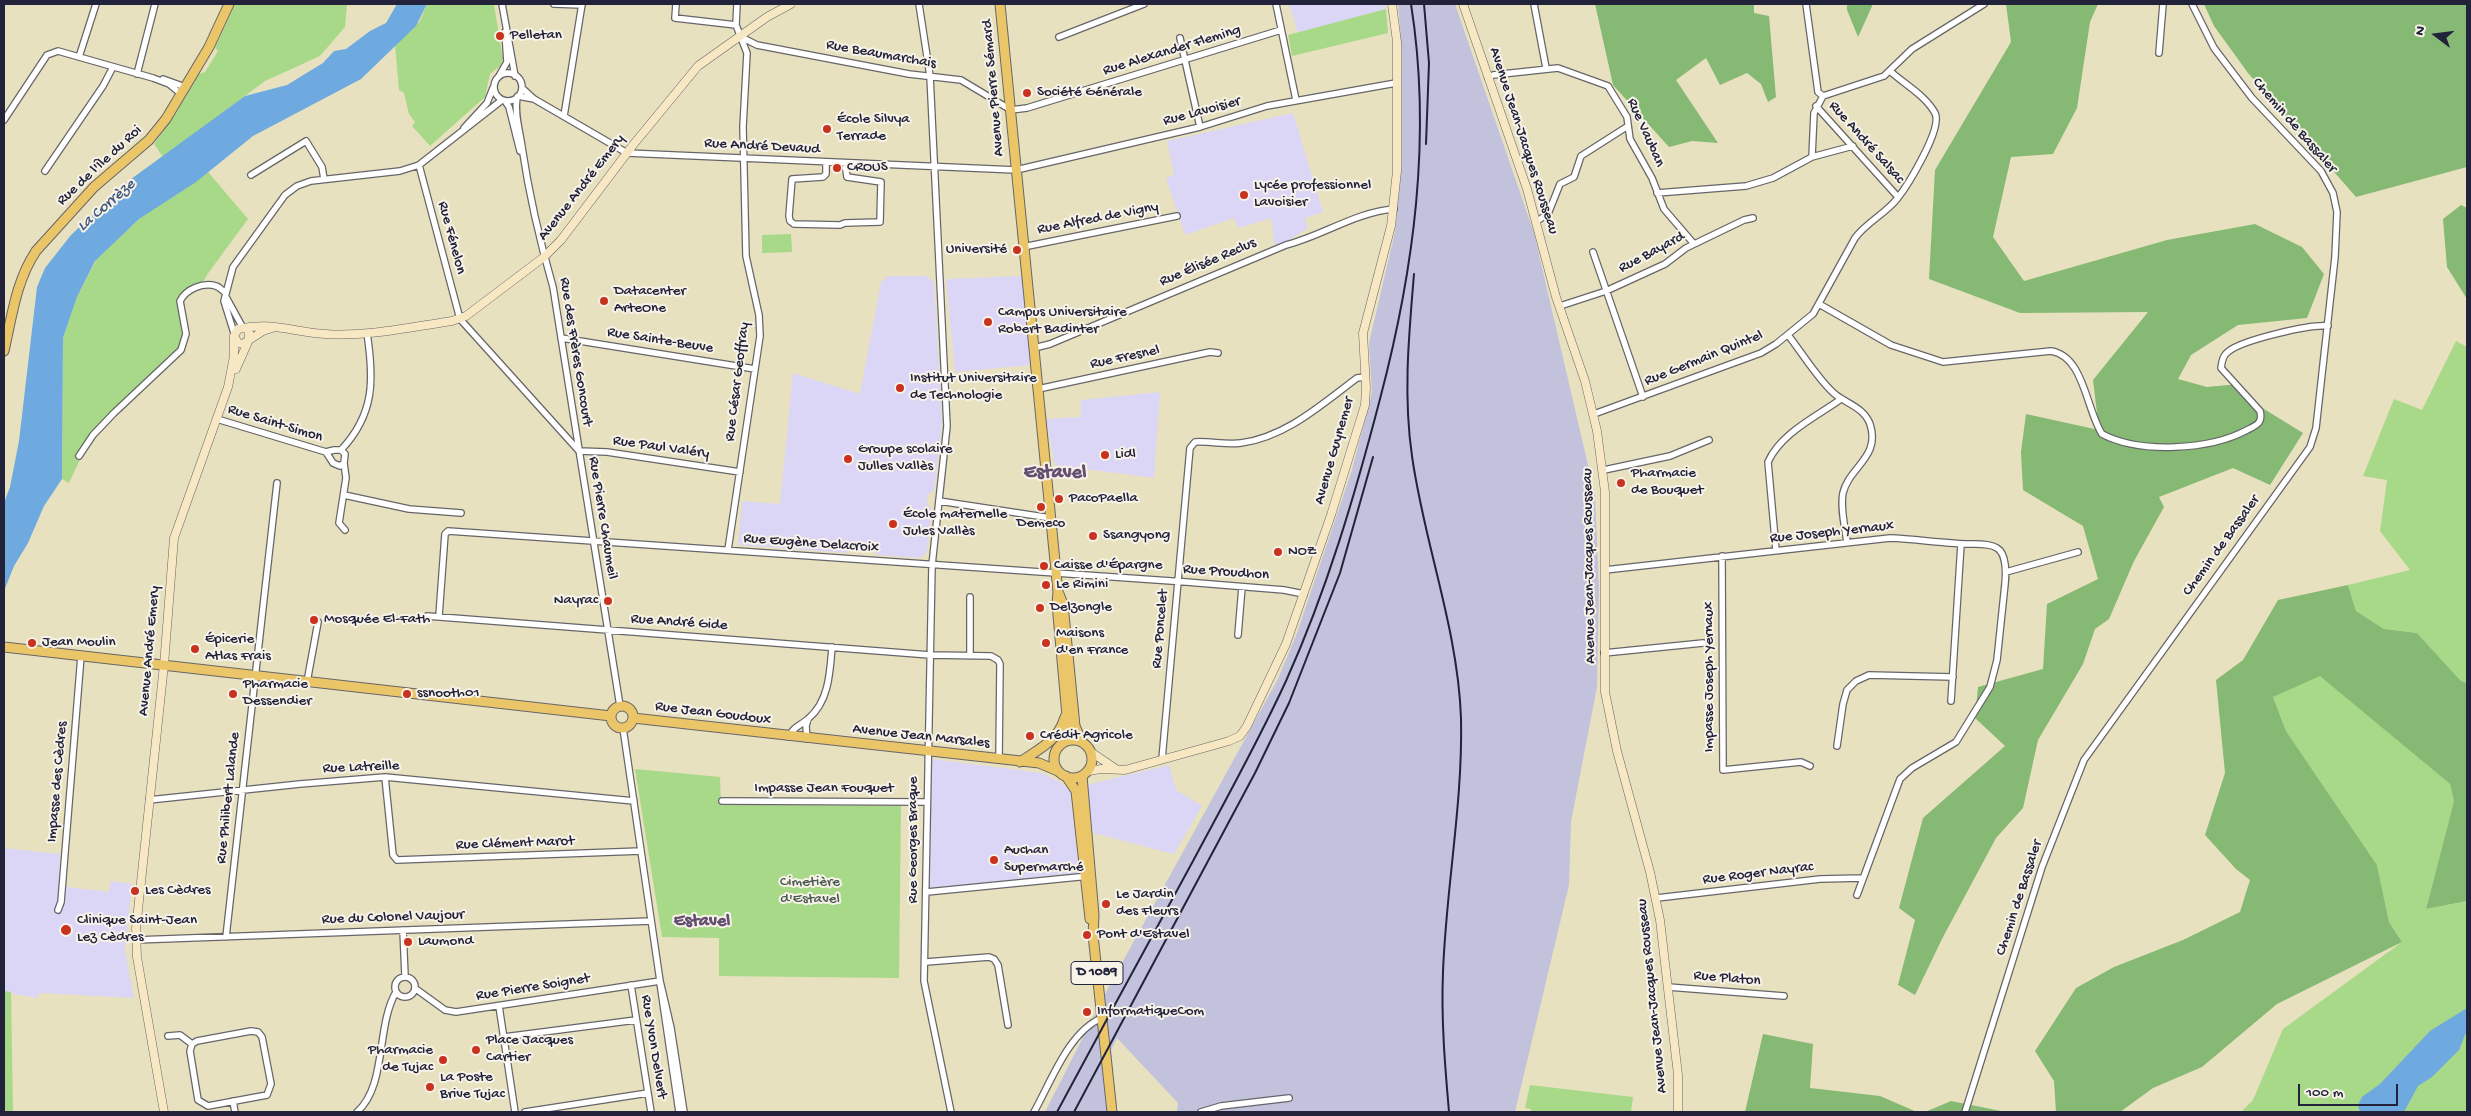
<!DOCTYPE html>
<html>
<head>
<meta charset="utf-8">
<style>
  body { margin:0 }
  #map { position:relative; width:2471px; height:1116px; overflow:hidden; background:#e8e1bf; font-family:"Gochi Hand",sans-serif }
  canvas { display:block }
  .frame { position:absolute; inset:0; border:5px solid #22223b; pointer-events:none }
  .north { position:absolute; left:2411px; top:10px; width:50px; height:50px; -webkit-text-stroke:4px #f7f3e8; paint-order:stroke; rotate:285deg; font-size:14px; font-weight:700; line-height:20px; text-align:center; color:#22223b }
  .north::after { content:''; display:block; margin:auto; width:18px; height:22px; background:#22223b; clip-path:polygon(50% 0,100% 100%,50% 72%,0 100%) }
  .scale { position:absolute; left:2298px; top:1084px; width:100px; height:22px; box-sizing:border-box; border:2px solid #22223b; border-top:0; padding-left:6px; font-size:15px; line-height:18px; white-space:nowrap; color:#22223b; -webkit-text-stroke:4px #f7f3e8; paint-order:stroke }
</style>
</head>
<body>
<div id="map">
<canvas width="2471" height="1116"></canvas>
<div class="frame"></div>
<div class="north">N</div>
<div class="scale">100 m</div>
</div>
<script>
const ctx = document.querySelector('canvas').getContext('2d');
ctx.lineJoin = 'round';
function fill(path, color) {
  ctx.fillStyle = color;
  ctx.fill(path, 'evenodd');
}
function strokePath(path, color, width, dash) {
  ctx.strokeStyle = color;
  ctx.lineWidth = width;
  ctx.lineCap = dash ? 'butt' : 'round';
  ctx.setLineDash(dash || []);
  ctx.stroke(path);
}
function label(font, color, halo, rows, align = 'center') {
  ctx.font = font + ' "Gochi Hand",sans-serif';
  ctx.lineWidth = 4;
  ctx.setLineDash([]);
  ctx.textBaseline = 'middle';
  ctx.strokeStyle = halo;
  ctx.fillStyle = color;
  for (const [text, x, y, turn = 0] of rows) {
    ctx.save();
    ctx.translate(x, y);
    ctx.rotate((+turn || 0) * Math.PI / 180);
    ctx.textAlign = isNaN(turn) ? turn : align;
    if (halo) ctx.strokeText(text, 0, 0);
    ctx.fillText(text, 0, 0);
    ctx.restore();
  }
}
const built = new Path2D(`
  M1289,4H1385L1386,9L1298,33Z
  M1293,113L1323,212L1305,218L1308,228L1286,242L1275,246L1271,218L1239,228L1234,218L1185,235L1166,178L1174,175L1167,141Z
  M888,276H926L934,282L942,423L934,491L928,494L927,504L932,509L927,552L920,558L877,555L874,550L850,547L847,553L738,545L742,501L780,504L793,373L860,394L881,282Z
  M1022,276L1031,365L955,372L946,279Z
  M1160,392L1154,478L1055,465L1046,419L1081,417V400Z
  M932,759L1042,773L1060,782L1070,791L1079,873L929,888Z
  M1169,765L1176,790L1202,806L1174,854L1089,832L1086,785Z
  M4,848L60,854L59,876L67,887L109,892L111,881L132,884L125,950L134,998L40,993L37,998L4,992Z`);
const industrial = new Path2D(`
  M1398,4H1455L1534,233L1595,495L1599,588L1597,687L1571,822L1569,885L1515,1112H1177L1178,1103L1117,1038L1111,1050L1117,1112H1045L1106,992L1278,679L1297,633L1352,470L1372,392L1369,343L1395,232L1402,164V52Z`);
const green = new Path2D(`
  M235,4H347L345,27L320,56L265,81L163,157L154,144L174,116L199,74L205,72L218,51L215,48Z
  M427,4H494L503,59L500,66L490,74L485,97L430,146L412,126L415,122L409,114L404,93L399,90L395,45L420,21Z
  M1386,9L1388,33L1292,56L1288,35Z
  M208,172L248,219L209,272L198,290L188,295L184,302L188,335L184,352L105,426L82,455L69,483L62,479L63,338L77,297L96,260L110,246L139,219Z
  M791,234L792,252L762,253V235Z
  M2456,341L2467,347V683L2461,681L2417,633L2384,629L2356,611L2348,585L2410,570L2380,531L2387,480L2363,476L2394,399L2422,410Z
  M2320,675L2450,784L2454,801L2426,909L2467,901V1112H2241L2253,1100L2283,1029L2402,942L2389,922L2377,865L2286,731L2273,697Z
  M635,769L720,777L721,805L901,806L899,978L719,976V938L662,937Z
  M4,991L11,992L13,1112H4Z
  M1530,1085L1633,1097L1631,1112H1531V1109L1525,1108Z`);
const forest = new Path2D(`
  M1595,4H1754V13L1769,16L1776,97L1768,102L1761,84L1747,73L1720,85L1706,58L1676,80L1718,143L1692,141L1669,147L1613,85Z
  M1847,4H1873L1858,37L1847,10Z
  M2006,4H2098L2090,22L2077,108L2053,154L2011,157L1993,237L2024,281L2167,240L2255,224L2302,247L2324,274L2307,318L2238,325L2191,355L2178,379L2207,387L2239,384L2251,401L2303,433L2270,485L2233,468L2159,497L2164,507L2134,561L2109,619L2095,629L2083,664L2038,740L2023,808L1996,838L1943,937L1915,995L1898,985L1915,920L1899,908L1923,818L2005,746L1975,718L1978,687L2043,669L2047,604L2098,579L2083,526L2023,490L2021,452L2026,414L2099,430L2093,380L2148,312L2020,313L1929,279L1935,170L2011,42Z
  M2204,4H2467V167L2356,197L2248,73L2214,26Z
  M2461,205L2467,208V299L2447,267L2443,219Z
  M2348,585L2356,611L2384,629L2417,633L2461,681L2467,683V901L2426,909L2454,801L2450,784L2320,676L2273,697L2286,731L2377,865L2389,922L2402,942L2277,1004L2202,1067L2153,1088L2120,1112H2056L2054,1081L2035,1051L2076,988L2114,967L2183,940L2240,912L2250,880L2236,869L2205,835L2225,773L2216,680L2243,660L2278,600Z
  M1763,1034L1813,1044L1810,1088L1880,1096L1917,1112H1745Z
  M1951,1101L2006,1112H1925Z`);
const water = new Path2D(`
  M397,4H427L416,26L361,79L253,136L196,182L139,219L95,261L77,297L63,338L62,479L44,506L28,543L14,566L4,591V503L10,487L19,441L37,287L45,268L71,235L127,182L245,96L287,85L323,63L334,51L346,49L370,31L386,23Z
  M2467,1008V1030L2459,1050L2432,1077L2418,1086L2404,1112H2360L2358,1105L2362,1097L2380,1084L2430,1031Z`);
const street = new Path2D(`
  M502,4L515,76
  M554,4L582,5
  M676,4L675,18L736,25
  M919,4L930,76L947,426L932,565L924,981L951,1112
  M1276,4L1296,100
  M1534,4L1546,68
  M1806,4L1818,92L1823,96
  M741,37L757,45L909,74L961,80L1011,110L1027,108L1281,30
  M1059,37L1144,4
  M1180,38L1200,127
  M2159,53L2163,4
  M79,57L96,4
  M494 87a14 14 0 1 1 28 0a14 14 0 1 1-28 0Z
  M137,74L155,4
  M499,76L507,62L505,32
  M1488,78L1493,75L1558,68L1608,86L1627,117L1630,139L1652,178L1664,209L1694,244
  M163,79L185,87
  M522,88L534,99L627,153L1016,170L1200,127L1267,106L1396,83
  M518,96L534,99
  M517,97C514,114 520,131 522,147C529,194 540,242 553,287L620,706
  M505,101L509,107L520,151
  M1816,106L1898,197
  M564,116L582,4
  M4,120L47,55L58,51L153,78L169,84L181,94
  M464,128L487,103L493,88
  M1812,157L1814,113L1823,96L1884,76L1912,49L1984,4
  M826,162V174L823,177L792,179L789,216L790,221L794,224L840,225L845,223L880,222L881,182L847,177L845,163
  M419,165L460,319L579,451
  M45,171L103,86L113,67
  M251,175L306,141L322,167L324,179
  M1657,193L1746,186L1773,178L1812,157L1853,146
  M1537,221L1548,214L1560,184L1574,177L1581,156L1628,126
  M1023,247L1177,216
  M1593,252L1643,397
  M226,297L243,328
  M1819,304L1891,345L1943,362L2051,351C2084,356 2086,409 2102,434C2140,454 2210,450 2247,430C2257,425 2263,423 2260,411L2221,368C2222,361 2223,355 2229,351C2243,340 2310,324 2328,326
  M1560,306L1606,291L1665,264L1686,248L1744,220L1753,218
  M234,333L224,301L233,267L285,195L297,186L311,181L400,171L419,165L502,100
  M1788,335C1800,350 1821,384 1836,395C1848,404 1864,408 1870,424C1881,457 1849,467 1843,493C1840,508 1845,527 1847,542
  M561,338L755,369
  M1034,348L1050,344L1286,245C1322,236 1356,212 1394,209
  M1038,389L1210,352L1218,353
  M1594,414L1761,353L1776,344L1813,314L1855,238C1867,222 1885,214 1897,199C1908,185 1943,128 1935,113C1925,95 1904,84 1890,71
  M217,419L326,452
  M334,450H341L345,454L344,463L340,466L333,463L326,452Z
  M341,450C375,414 374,379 367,333
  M579,451L607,452L740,472
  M79,456L93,435L114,413L181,350L186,334L180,301C186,289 203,282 216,286C220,287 222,291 226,293
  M344,463L346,478L339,523L345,530
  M1604,470L1670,456L1709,440
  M344,495L409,509L461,513
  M939,501L1051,518
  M728,550L760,336L759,315L746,256L743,127L747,53L736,25L737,4
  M1776,550L1768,462C1781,433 1816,417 1841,399
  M1722,556L1723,770L1801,762L1810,766
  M1605,570L1890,538C1918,539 1946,544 1974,544C1981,544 1991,544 1997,548C2007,554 2006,575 2005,584L1997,660L1990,687L1956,742L1912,768L1900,779L1857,895
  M2006,572L2078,552
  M427,616L930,655L991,656L998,660L1000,664L999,760
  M439,616L445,534L448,531L1186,582L1284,590L1304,594
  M1238,635L1242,587
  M1604,653L1703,643
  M970,656V597
  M307,682L318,622
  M1951,701L1961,544
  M623,728L660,981L671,1028L684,1112
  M789,737C792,727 802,725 809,718C829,701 830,672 832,647
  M807,739L806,726L808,719
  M1837,746L1843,704L1847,690L1856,681L1869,675L1953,677
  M1162,759L1190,448L1195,442C1210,441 1226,445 1241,443C1286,437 1322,404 1357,378L1365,377
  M385,777L393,855L397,860L641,851
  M149,800L300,784L385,777L634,801
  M722,801L926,802
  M927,892L1089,876
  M1657,898L1820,879L1863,878
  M58,910L61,902L81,656
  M403,930L405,976
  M226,937L277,483
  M136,940L651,921
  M926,962L989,957L994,959L998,965L1008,1025
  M395 987a10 10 0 1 1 20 0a10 10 0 1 1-20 0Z
  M660,983L679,1112
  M631,985L651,1112
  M1668,987L1784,996
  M416,989L445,1010L456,1012L660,981
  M499,1006L515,1112
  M251,1031L258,1032L262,1037L271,1084L267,1095L208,1106L198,1100L190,1051L192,1044L197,1041Z
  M168,1036L180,1035L192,1044
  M504,1037L636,1020
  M233,1101L235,1112
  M357,1112C387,1086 376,1026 396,992
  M525,1112L648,1093
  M1034,1112C1051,1082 1069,1031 1102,1018
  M1201,1112L1221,1106L1289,1098
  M1965,1112L2042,867L2084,760L2310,447L2316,428L2335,257L2337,212L2333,193L2321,171L2252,98L2214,48L2192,4`);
const secondary = new Path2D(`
  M1463,4L1527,189L1556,297L1585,381L1597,431L1605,492V692L1617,751L1650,872L1660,920L1678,1075V1112
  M246,328L249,332V340L243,344L238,343L234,336L238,329C270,321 293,332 325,334C367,337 411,327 452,321L466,316L544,257L561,240L633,145L698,66L767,17L791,4
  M249,340L263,331L275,327
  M236,369L248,342
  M1091,752L1116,769
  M1088,771L1101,769L1125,770L1229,741L1240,736L1247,726L1286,644L1331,515L1365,405L1366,388L1363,333L1391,226L1397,171V42L1392,4
  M164,1112L137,957L136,929L164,665L174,538L228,387L234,356V338`);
const primary = new Path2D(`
  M1000,4L1058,592L1057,604L1068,727L1064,742
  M4,351C12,316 16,281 36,251L94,187L149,140L166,119L209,47L229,4
  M1059,594L1063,604L1075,726L1082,742
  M4,647L611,716
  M611 717a11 11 0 1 1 22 0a11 11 0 1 1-22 0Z
  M633,718L1039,763L1058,771
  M1054 759a19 19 0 1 1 38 0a19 19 0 1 1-38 0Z
  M1020,762C1039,749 1058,741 1065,717
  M1066,776L1076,791L1090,919
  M1082,776L1094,915L1093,935L1112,1112`);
const rail = new Path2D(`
  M1424,4L1429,63L1426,144
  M1414,274C1409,334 1403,395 1412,456C1424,543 1458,629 1461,718C1463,803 1446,888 1443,972C1441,1019 1445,1066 1449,1112
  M1057,1112C1102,1028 1147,945 1193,861C1225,801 1258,742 1286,681C1327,590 1355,495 1380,399C1414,270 1432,136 1411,4
  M1074,1112L1255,773L1289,703L1340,573L1373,457`);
const markers = [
  [500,36,5,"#c8321e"],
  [1027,93,5,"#c8321e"],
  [827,129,5,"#c8321e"],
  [837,168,5,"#c8321e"],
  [1244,195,5,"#c8321e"],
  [1017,250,5,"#c8321e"],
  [604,301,5,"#c8321e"],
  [988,322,5,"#c8321e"],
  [900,388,5,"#c8321e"],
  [1105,455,5,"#c8321e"],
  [848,459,5,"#c8321e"],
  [1621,483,5,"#c8321e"],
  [1059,499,5,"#c8321e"],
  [1041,507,5,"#c8321e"],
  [893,524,5,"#c8321e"],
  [1093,536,5,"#c8321e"],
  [1278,552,5,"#c8321e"],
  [1044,566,5,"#c8321e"],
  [1046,585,5,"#c8321e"],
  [608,601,5,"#c8321e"],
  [1040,608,5,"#c8321e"],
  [314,620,5,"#c8321e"],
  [32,643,5,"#c8321e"],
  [1046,643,5,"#c8321e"],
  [195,649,5,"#c8321e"],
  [233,694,5,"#c8321e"],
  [407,694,5,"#c8321e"],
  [1030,736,5,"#c8321e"],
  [994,860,5,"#c8321e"],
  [135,891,5,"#c8321e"],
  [1106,904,5,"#c8321e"],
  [66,930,6,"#c8321e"],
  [1087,935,5,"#c8321e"],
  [408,942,5,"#c8321e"],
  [1087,1012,5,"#c8321e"],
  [476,1050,5,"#c8321e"],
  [443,1060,5,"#c8321e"],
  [430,1087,5,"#c8321e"]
];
const shields = [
  [1097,973,52]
];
const shieldNames = [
  ["D 1089",1097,973]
];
const poiNames = [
  ["Pelletan",510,36],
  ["Société Générale",1037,93],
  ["École Silvya",837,120],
  ["Terrade",837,137],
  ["CROUS",847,168],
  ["Lycée professionnel",1254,186],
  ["Lavoisier",1254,203],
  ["Université",1007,250,"right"],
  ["Datacenter",614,292],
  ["ArteOne",614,309],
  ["Campus Universitaire",998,313],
  ["Robert Badinter",998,330],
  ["Institut Universitaire",910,379],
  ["de Technologie",910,396],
  ["Groupe scolaire",858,450],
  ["Julles Vallès",858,467],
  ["Lidl",1115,455],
  ["Pharmacie",1631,474],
  ["de Bouquet",1631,491],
  ["PacoPaella",1069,499],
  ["École maternelle",903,515],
  ["Jules Vallès",903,532],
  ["Demeco",1041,524,"center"],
  ["Ssangyong",1103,536],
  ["NOZ",1288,552],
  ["Caisse d'Épargne",1054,566],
  ["Le Rimini",1056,585],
  ["Nayrac",598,601,"right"],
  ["Delzongle",1050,608],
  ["Mosquée El-Fath",324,620],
  ["Maisons",1056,634],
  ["d'en France",1056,651],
  ["Épicerie",205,640],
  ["Atlas Frais",205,657],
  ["Jean Moulin",42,643],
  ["Pharmacie",243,685],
  ["Dessendier",243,702],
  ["ssnooth01",417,694],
  ["Crédit Agricole",1040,736],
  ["Auchan",1004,851],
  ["Supermarché",1004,868],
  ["Les Cèdres",145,891],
  ["Le Jardin",1116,895],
  ["des Fleurs",1116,912],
  ["Clinique Saint-Jean",77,921],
  ["Lez Cèdres",77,938],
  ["Pont d'Estavel",1097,935],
  ["Laumond",418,942],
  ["InformatiqueCom",1097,1012],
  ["Place Jacques",486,1041],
  ["Cartier",486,1058],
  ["Pharmacie",433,1051,"right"],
  ["de Tujac",433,1068,"right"],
  ["La Poste",440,1078],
  ["Brive Tujac",440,1095]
];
const streetNames = [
  ["Rue Alexander Fleming",1172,51,-17],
  ["Rue Beaumarchais",881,55,10],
  ["Avenue Pierre Sémard",994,88,-95],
  ["Rue Lavoisier",1202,112,-15],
  ["Chemin de Bassaler",2294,126,49],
  ["Rue Vauban",1645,133,66],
  ["Avenue Jean-Jacques Rousseau",1523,141,72],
  ["Rue André Salsac",1866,143,48],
  ["Rue André Devaud",762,147,3],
  ["Rue de l'Île du Roi",100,166,-43],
  ["Avenue André Emery",582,188,-52],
  ["Rue Alfred de Vigny",1098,219,-11],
  ["Rue Fénelon",451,238,75],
  ["Rue Bayard",1652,253,-28],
  ["Rue Élisée Reclus",1208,263,-23],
  ["Rue Sainte-Beuve",660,341,9],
  ["Rue des Frères Goncourt",575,352,81],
  ["Rue Fresnel",1125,358,-12],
  ["Rue Germain Quintel",1704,359,-22],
  ["Rue César Geoffray",738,382,-83],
  ["Rue Saint-Simon",275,424,17],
  ["Rue Paul Valéry",661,448,8],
  ["Avenue Guynemer",1335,451,-74],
  ["Rue Pierre Chaumeil",602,518,81],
  ["Rue Joseph Yernaux",1832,533,-6],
  ["Rue Eugène Delacroix",811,544,4],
  ["Chemin de Bassaler",2222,546,-54],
  ["Avenue Jean-Jacques Rousseau",1590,566,-91],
  ["Rue Proudhon",1226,573,4],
  ["Rue André Gide",679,623,4],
  ["Rue Poncelet",1161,629,-85],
  ["Avenue André Emery",150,651,-85],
  ["Impasse Joseph Yernaux",1710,677,-90],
  ["Rue Jean Goudoux",713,714,7],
  ["Avenue Jean Marsales",921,737,6],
  ["Rue Latreille",361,768,-2],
  ["Impasse des Cèdres",58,782,-85],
  ["Impasse Jean Fouquet",824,789],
  ["Rue Philibert Lalande",229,798,-84],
  ["Rue Georges Braque",914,840,-90],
  ["Rue Clément Marot",515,844,-2],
  ["Rue Roger Nayrac",1758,874,-7],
  ["Chemin de Bassaler",2020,898,-72],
  ["Rue du Colonel Vaujour",393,918,-2],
  ["Rue Platon",1727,979,5],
  ["Rue Pierre Soignet",533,988,-9],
  ["Avenue Jean-Jacques Rousseau",1653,996,-96],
  ["Rue Yvon Delvert",653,1047,81]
];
const parkNames = [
  ["Cimetière",810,883],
  ["d'Estavel",810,900]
];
const waterNames = [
  ["La Corrèze",107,206,-41]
];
const quarterNames = [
  ["Estavel",702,922]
];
const districtNames = [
  ["Estavel",1055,474]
];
fill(built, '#dcd6f6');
fill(industrial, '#c2c2dc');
fill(green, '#a7d988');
fill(forest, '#85b974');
fill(water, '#6eaadf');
strokePath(street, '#676569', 8);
strokePath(secondary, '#676569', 9);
strokePath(primary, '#676569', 11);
strokePath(street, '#fff', 5.5);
strokePath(secondary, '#f7e8c3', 8);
strokePath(primary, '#ebc669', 9);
strokePath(rail, '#22223b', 2);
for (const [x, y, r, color] of markers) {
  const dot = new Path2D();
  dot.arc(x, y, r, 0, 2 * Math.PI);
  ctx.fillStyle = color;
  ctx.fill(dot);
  strokePath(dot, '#f7f3e8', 2);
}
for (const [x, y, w] of shields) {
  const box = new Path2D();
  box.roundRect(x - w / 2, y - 11.5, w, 23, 4);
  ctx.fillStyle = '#f7f3e8';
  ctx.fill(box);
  strokePath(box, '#22223b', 1);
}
label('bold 14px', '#22223b', null, shieldNames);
label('15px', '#22223b', '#f7f3e8', poiNames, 'left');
label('15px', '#22223b', '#f7f3e8', streetNames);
label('15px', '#4a5952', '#f7f3e8', parkNames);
label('italic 16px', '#40587d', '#f7f3e8', waterNames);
label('bold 18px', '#644e71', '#f7f3e8', quarterNames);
label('bold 20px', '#644e71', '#f7f3e8', districtNames);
</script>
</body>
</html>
